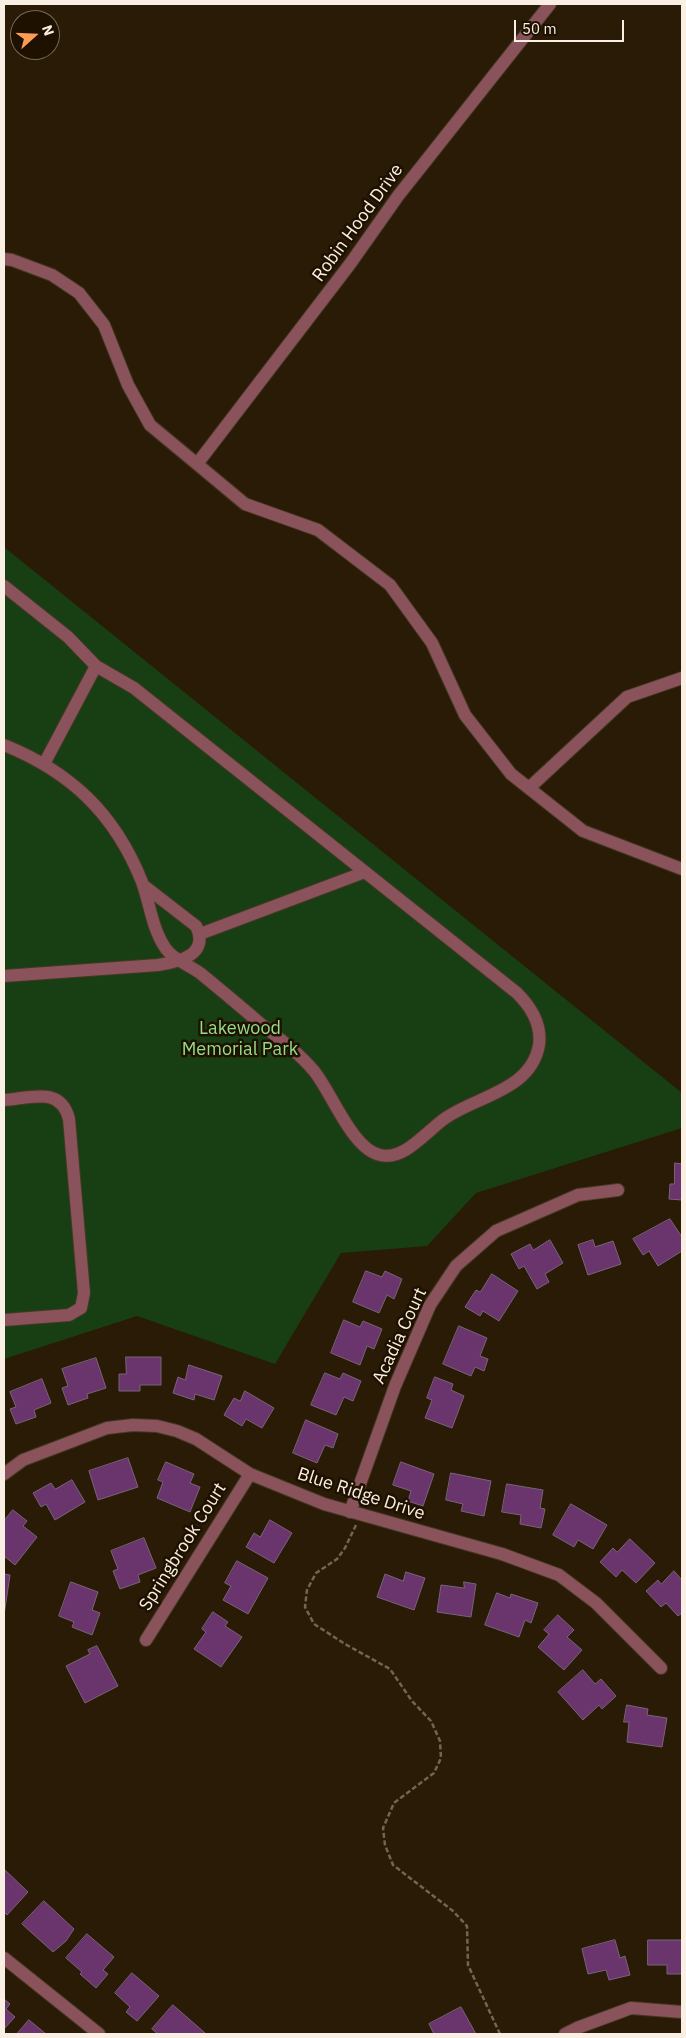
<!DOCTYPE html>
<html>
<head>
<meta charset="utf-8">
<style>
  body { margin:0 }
  #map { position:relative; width:686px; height:2038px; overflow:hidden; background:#291b05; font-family:"IBM Plex Sans",sans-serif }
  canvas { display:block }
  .frame { position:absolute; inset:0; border:5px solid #f9efe2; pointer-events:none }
  .north { position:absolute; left:10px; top:10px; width:50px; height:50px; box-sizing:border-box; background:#1f1100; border:1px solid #766a5a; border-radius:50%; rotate:70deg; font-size:14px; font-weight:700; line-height:20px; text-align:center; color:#f9efe2 }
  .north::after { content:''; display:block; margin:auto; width:18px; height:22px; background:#fc9d53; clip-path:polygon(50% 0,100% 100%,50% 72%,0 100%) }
  .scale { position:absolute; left:514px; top:20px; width:110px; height:22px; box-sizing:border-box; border:2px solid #f9efe2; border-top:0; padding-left:6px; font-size:15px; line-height:18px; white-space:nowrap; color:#f9efe2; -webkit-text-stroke:4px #1f1100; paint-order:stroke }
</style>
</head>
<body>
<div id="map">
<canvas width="686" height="2038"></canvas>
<div class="frame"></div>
<div class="north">N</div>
<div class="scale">50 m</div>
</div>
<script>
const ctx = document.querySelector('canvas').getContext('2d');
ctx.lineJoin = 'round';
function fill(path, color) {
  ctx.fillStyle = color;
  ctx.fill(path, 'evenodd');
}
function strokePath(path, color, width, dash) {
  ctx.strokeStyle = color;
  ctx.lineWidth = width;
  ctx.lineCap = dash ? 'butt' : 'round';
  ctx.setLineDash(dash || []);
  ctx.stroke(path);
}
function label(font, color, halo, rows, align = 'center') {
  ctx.font = font + ' "IBM Plex Sans",sans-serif';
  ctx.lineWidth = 5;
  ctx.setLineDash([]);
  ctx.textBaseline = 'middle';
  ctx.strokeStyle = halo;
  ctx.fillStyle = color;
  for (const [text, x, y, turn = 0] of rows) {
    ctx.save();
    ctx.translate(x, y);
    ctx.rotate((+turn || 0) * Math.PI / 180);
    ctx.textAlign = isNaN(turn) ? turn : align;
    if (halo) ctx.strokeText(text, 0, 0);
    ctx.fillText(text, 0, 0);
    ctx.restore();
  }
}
const green = new Path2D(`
  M4,547L682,1093V1128L476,1193L427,1246L341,1253L275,1364L137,1316L4,1359Z`);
const building = new Path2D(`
  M675,1163L682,1164V1200L669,1199L670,1184H674Z
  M670,1219L682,1237V1251L658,1266L649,1251L643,1255L633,1239Z
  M550,1240L563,1263L545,1274L549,1282L537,1289L524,1266L519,1269L511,1254L530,1244L533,1250Z
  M593,1240L595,1247L613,1241L621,1264L588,1275L578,1245Z
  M366,1271L382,1277L385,1271L402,1279L394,1299L387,1295L379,1313L353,1302Z
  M492,1274L518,1291L499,1321L483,1311L480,1316L465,1307L476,1290L480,1292Z
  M344,1320L360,1327L363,1321L382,1329L374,1349L367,1346L360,1365L331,1353Z
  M459,1326L487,1338L480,1356L488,1359L484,1371L475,1367L471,1376L443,1364Z
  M126,1357H161V1385H140V1391H119V1374H126Z
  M96,1358L106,1388L87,1394L88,1398L68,1405L62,1388L68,1386L62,1369Z
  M189,1365L222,1376L214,1400L195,1394L194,1400L173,1393L178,1377L185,1380Z
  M325,1373L340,1379L343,1373L361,1381L353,1401L344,1397L336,1415L311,1405Z
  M435,1377L453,1384L451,1390L464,1396L452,1428L425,1418L432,1400L427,1398Z
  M42,1379L51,1403L34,1410L36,1417L16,1424L10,1409L16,1407L10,1392Z
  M245,1391L274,1408L262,1428L246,1419L242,1426L224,1415L234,1398L240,1401Z
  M306,1420L338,1434L333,1448L325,1445L317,1463L293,1453Z
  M128,1458L138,1487L98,1500L89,1471Z
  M166,1462L194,1474L190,1483L200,1487L190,1512L157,1498L163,1482L158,1480Z
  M401,1462L434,1474L423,1506L408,1501L411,1491L393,1485Z
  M451,1473L491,1481L484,1516L461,1511L463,1504L446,1500Z
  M72,1480L85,1502L55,1520L46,1504L41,1507L33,1493L51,1483L55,1489Z
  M507,1484L543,1490L540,1508L545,1509L541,1528L520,1524L521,1515L502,1512Z
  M571,1504L607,1525L593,1549L578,1540L574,1547L553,1535Z
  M13,1510L27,1521L23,1526L37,1537L15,1565L4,1556V1521Z
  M270,1520L292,1533L274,1563L246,1547L254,1533L260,1537Z
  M144,1538L156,1568L138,1575L140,1582L120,1589L113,1571L118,1569L111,1551Z
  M630,1539L655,1563L636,1583L622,1570L616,1577L600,1562L613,1548L617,1552Z
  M237,1561L268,1578L248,1614L223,1600L231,1586L225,1583Z
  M674,1571L682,1580V1613L678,1616L666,1603L661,1607L646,1591L658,1580L661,1584Z
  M406,1572L425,1578L414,1610L377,1597L385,1574L403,1581Z
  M4,1574L10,1575L4,1615Z
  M71,1582L98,1592L92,1610L100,1613L92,1635L72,1627L74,1622L59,1616Z
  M464,1582L476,1584L471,1617L437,1612L441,1585L464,1588Z
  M497,1593L510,1598L511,1594L538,1603L531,1623L525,1620L519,1637L485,1625Z
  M213,1612L228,1622L225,1626L242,1637L221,1667L194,1649L206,1632L202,1629Z
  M558,1615L574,1630L567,1637L582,1650L564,1670L538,1647L549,1634L544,1630Z
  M97,1646L118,1686L85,1703L66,1666L90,1654L88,1650Z
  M583,1670L595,1684L601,1679L616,1696L602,1709L599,1705L583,1720L558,1692Z
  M627,1705L648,1709L647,1715L667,1718L662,1747L627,1742L629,1722H624Z
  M4,1869L28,1892L7,1915L4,1912Z
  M44,1901L74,1929L66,1941L53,1952L22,1924Z
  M87,1934L114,1957L103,1970L108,1974L96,1988L80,1974L82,1972L66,1958Z
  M615,1940L620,1958L625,1956L630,1975L609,1980L606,1970L588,1974L582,1949Z
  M648,1940H682V1974H667V1965H648Z
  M132,1973L159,1996L137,2021L126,2012L130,2007L115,1993Z
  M4,1999L10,2004L6,2009L15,2017L4,2029Z
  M173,2005L205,2033L203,2034H158L152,2029Z
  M461,2007L476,2034H434L429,2024Z
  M29,2020L46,2034H17Z`);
const path = new Path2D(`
  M356,1525L345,1548L337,1559L316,1573L307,1590L305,1607L314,1624L345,1644L390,1669L412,1701L431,1721L440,1741L441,1758L434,1773L394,1803L383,1828L385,1845L393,1865L453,1911L467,1926L468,1965L500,2034`);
const minor = new Path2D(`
  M4,259L12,260L52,275L79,293L104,325L128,385L150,425L197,464L245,504L318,530L390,585L432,643L465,715L511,774L583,831L682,869
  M197,464L350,264L398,196L550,4
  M4,586L68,637L96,666L134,688L517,993C531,1007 542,1024 539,1045C531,1091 476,1096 444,1119C426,1132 404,1161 380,1155C352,1149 332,1093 314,1071C299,1053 280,1039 261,1024C241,1007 221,990 200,973C189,965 174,960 166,949C152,929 150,904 142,882C115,814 71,772 4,745
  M44,764L96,666
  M529,788L627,697L682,678
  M200,934L365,872
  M4,976L158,965C180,962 210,954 196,926L143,885
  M4,1100C31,1098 61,1086 69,1119L84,1293L81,1308L69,1315L4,1320
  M4,1474L23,1460L107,1428L133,1425L157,1426L177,1431L196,1439L250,1474L324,1504L502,1554L559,1575L596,1603L661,1668
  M350,1512L395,1386L430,1305L456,1266L496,1231L578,1195L618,1190
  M146,1640L250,1474
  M4,1958L99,2034
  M565,2034L577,2028L631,2008L682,2012`);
const streetNames = [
  ["Robin Hood Drive",358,223,-54],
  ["Acadia Court",400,1336,-65],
  ["Blue Ridge Drive",361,1494,18],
  ["Springbrook Court",183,1547,-58]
];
const parkNames = [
  ["Lakewood",240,1029],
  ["Memorial Park",240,1050]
];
fill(green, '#183f13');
fill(building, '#6a346c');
strokePath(building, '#796479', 1);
strokePath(minor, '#463924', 14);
strokePath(path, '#726552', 2.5, [5, 2.5]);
strokePath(minor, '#8a525b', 12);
label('18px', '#f9efe2', '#1f1100', streetNames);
label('18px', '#93df88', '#1f1100', parkNames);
</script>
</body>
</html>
